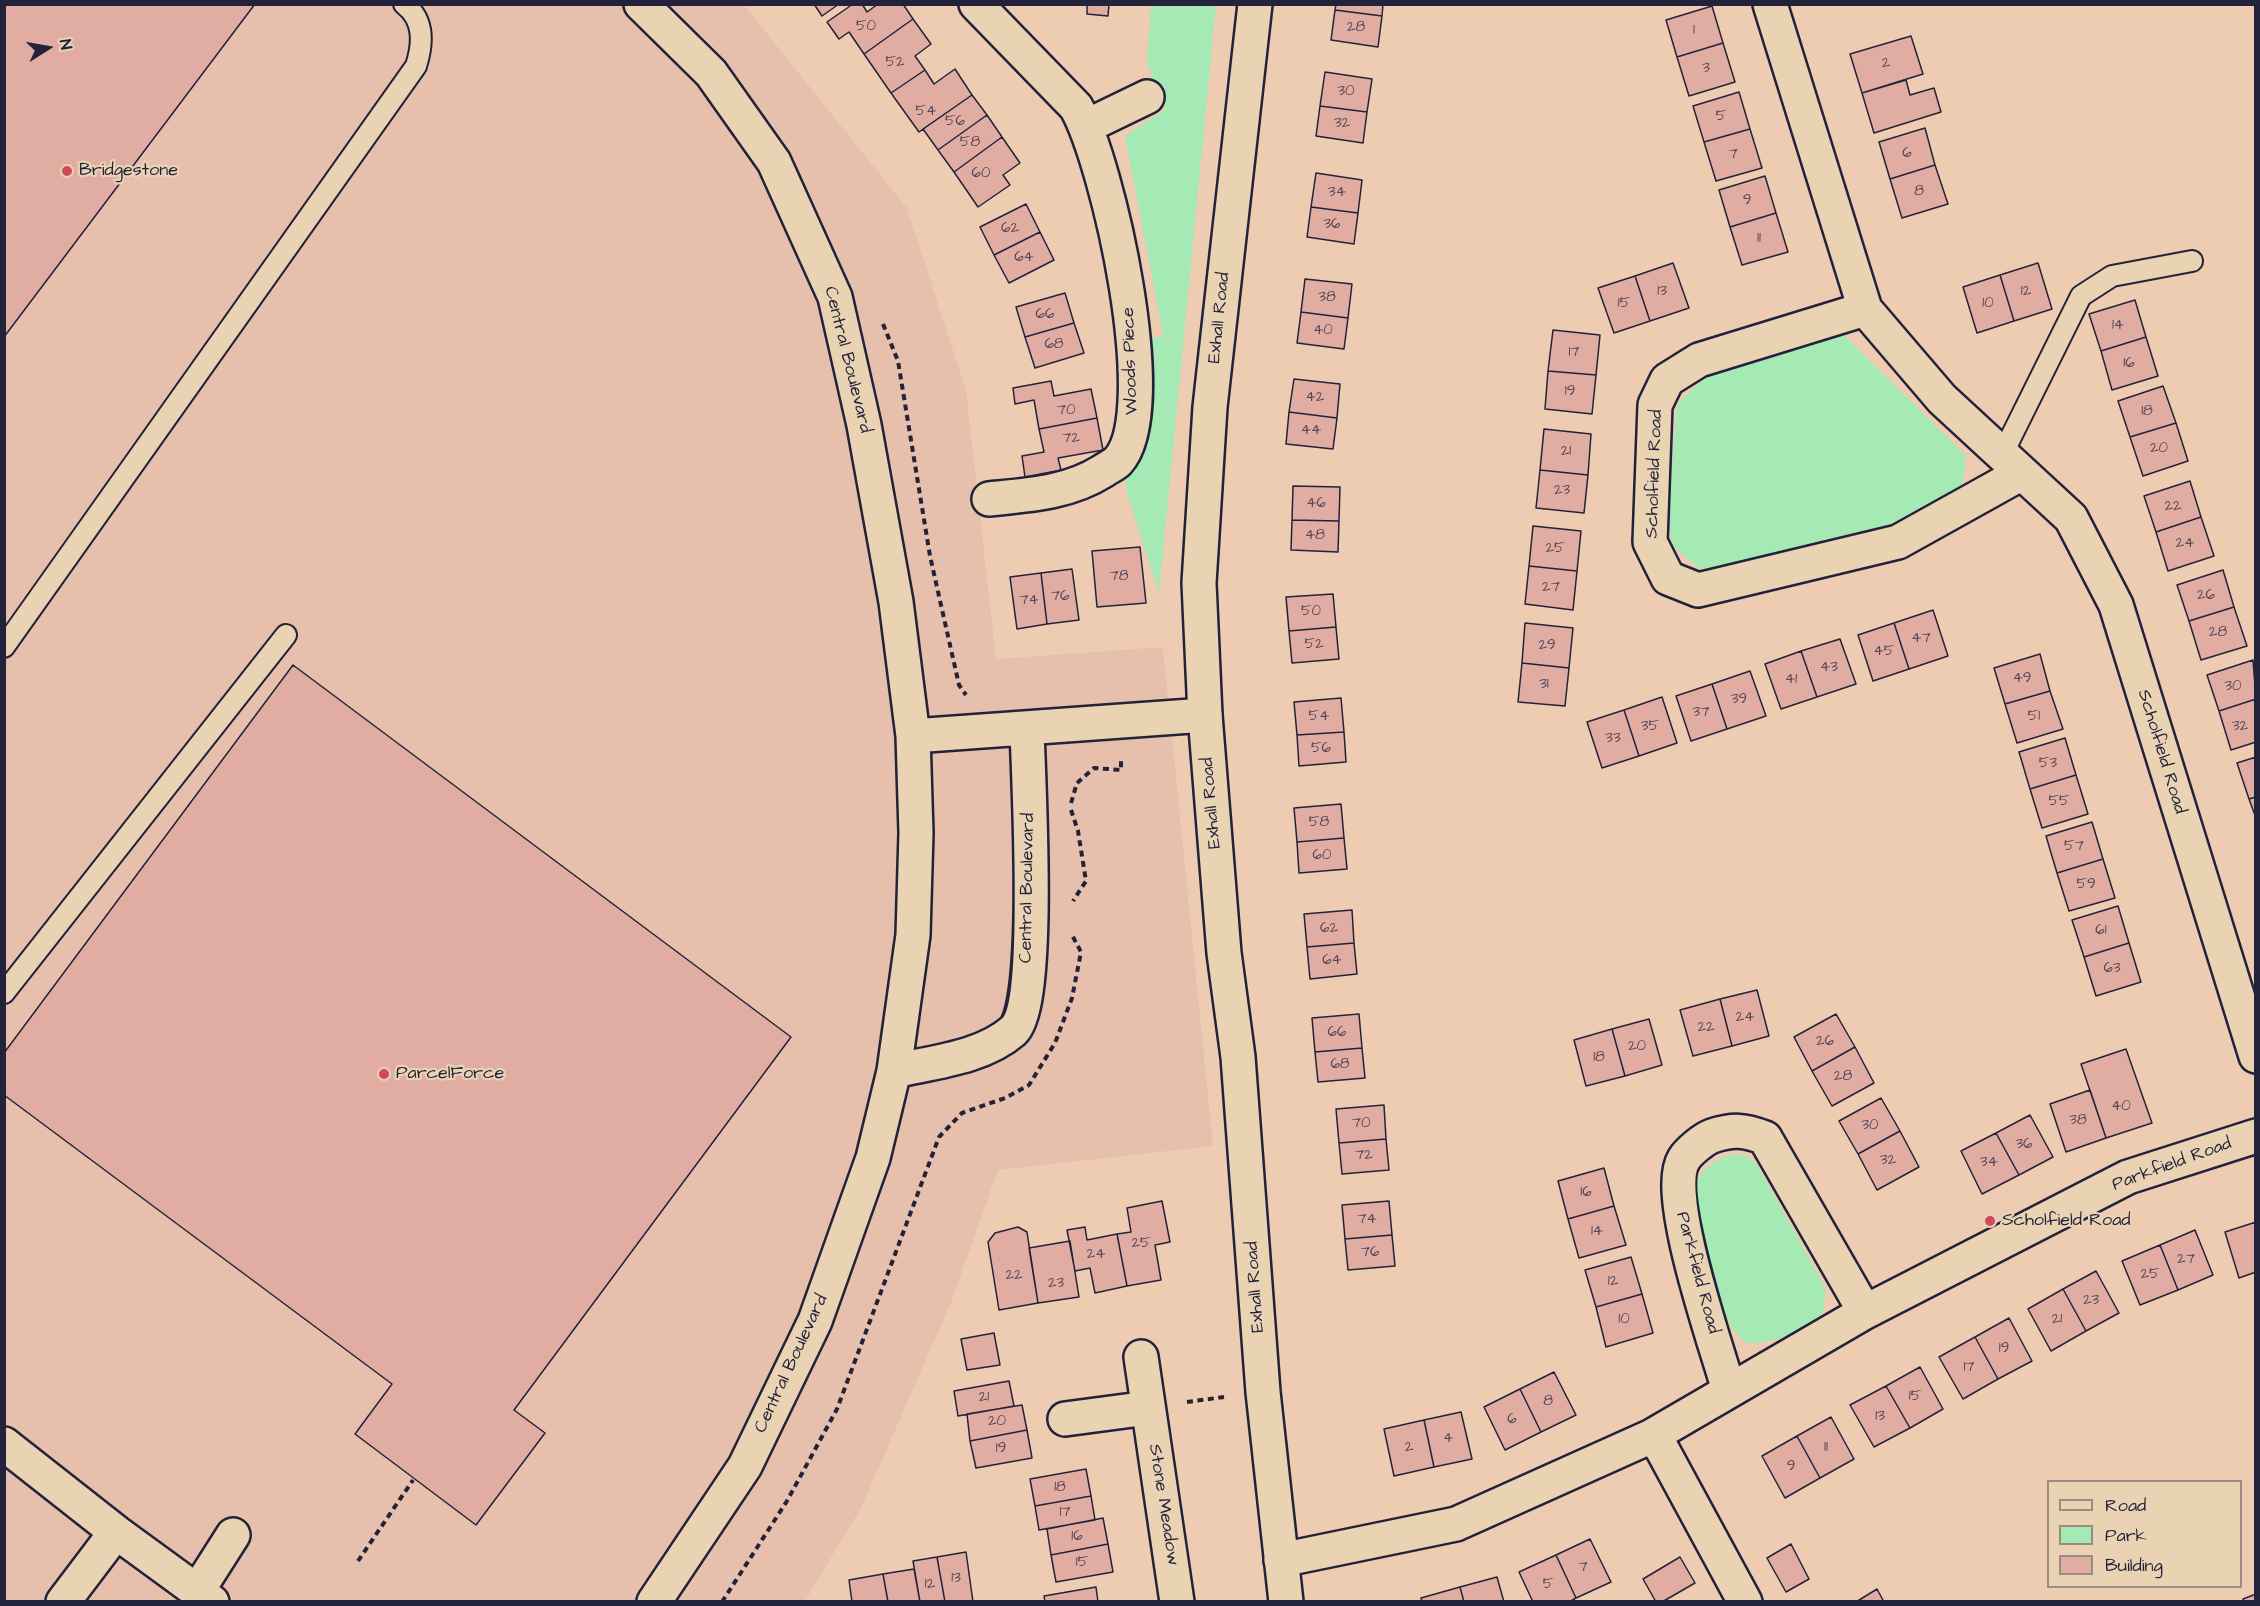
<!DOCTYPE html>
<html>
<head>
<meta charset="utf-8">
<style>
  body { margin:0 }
  #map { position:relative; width:2260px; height:1606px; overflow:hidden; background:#eeccb2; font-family:"Architects Daughter",sans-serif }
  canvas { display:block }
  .frame { position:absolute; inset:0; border:6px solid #22223b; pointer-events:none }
  .legend { position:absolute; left:2047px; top:1480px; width:195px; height:108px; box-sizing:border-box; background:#ead3b3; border:2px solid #9a8c83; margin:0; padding:8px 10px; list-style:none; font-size:18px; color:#22223b }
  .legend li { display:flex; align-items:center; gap:12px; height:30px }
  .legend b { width:30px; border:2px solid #9a8c83 }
  .north { position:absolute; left:18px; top:18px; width:60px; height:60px; -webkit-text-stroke:4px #ead3b3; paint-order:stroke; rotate:79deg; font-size:16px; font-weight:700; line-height:24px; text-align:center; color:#22223b }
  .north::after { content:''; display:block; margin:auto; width:21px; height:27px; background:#22223b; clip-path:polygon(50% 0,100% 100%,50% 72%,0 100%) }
</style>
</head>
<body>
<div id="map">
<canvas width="2260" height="1606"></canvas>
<div class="frame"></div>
<ul class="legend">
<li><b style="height:8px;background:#ead3b3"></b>Road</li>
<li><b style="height:16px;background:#a5e9b4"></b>Park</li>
<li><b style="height:16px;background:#e1ada3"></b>Building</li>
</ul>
<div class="north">N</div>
</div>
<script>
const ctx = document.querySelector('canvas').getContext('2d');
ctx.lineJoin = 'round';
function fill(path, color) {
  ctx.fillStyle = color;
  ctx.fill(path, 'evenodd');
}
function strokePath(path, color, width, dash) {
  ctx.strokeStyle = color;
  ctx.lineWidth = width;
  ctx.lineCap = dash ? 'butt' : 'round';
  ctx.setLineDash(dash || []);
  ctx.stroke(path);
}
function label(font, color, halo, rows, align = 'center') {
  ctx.font = font + ' "Architects Daughter",sans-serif';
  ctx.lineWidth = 4.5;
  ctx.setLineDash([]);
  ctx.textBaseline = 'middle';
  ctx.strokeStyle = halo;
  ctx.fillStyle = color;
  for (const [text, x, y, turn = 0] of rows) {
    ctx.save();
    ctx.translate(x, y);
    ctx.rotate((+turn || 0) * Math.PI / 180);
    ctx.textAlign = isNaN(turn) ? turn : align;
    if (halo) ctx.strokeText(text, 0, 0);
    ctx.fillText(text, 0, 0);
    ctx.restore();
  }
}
const built = new Path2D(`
  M5,5H744L907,208L966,390L996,659L1163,647L1213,1146L998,1170L952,1300L861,1508L805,1601L5,1602Z`);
const green = new Path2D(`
  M1151,5H1216L1159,593L1127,493L1124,472L1146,340L1163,335L1125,136L1166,109L1147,63Z
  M1843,334L1966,456L1962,486L1884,527L1784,556L1717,571L1697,567L1672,545L1668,512L1677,404L1708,375Z
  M1731,1154L1744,1155L1756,1163L1826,1289L1823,1314C1801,1332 1774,1344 1746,1343C1713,1316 1703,1236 1693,1193C1699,1172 1710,1162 1731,1154Z`);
const building = new Path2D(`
  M4,4H255L4,337Z
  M814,4H839L822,16Z
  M853,4H862L867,12L878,4H903L913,19L864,54L849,32L839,39L827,22Z
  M1087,4H1109L1108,16L1087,14Z
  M1336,4H1383L1382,16L1335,10Z
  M1712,6L1723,43L1677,57L1666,20Z
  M1335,10L1382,16L1378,47L1331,40Z
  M913,19L931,44L915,56L925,70L891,93L864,54Z
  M1911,36L1923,74L1862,93L1850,54Z
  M1723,43L1735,82L1689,96L1677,57Z
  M955,69L972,95L919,132L891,93L925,70L934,84Z
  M1325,72L1372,79L1367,112L1320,106Z
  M1906,80L1910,95L1934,88L1941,112L1874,133L1862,93Z
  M1739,92L1750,129L1704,142L1693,106Z
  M972,95L987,115L938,150L923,129Z
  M1320,106L1367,112L1363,143L1316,136Z
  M987,115L1002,137L954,172L938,150Z
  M1925,128L1935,165L1890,179L1879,142Z
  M1750,129L1762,168L1716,181L1704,142Z
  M1002,137L1020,163L1003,175L1010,185L978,207L954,172Z
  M1935,165L1948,204L1902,218L1890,179Z
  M1316,173L1362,180L1358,213L1311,207Z
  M1765,176L1776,213L1730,227L1719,190Z
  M1026,204L1040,232L994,255L980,227Z
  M1311,207L1358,213L1354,244L1307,237Z
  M1776,213L1788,252L1742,265L1730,227Z
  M1040,232L1054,260L1009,283L994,255Z
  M1673,263L1689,308L1650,321L1635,276Z
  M2038,263L2052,309L2014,321L2000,275Z
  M2000,275L2014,321L1977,333L1963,287Z
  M1635,276L1650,321L1614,333L1598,288Z
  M1305,279L1352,284L1348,318L1301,312Z
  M1065,293L1074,323L1025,337L1016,307Z
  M2135,300L2146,337L2101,351L2089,314Z
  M1301,312L1348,318L1344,349L1297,343Z
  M1074,323L1084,353L1035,368L1025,337Z
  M1553,330L1600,335L1596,375L1548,371Z
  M2146,337L2158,376L2112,390L2101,351Z
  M1548,371L1596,375L1592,414L1545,409Z
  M1294,379L1340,384L1337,418L1289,412Z
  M1051,381L1054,396L1091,389L1097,418L1039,429L1034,400L1015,404L1013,388Z
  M2163,386L2176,423L2130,437L2118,401Z
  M1289,412L1337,418L1333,449L1286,444Z
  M1097,418L1103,450L1058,458L1061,470L1025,477L1022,456L1044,452L1039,429Z
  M2176,423L2188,461L2143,476L2130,437Z
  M1544,429L1591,434L1588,475L1540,470Z
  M1540,470L1588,475L1584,513L1536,508Z
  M2190,481L2201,517L2156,532L2144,496Z
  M1293,486L1340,487L1339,521L1292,520Z
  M2201,517L2214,556L2168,571L2156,532Z
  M1292,520L1339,521L1338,552L1291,550Z
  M1533,526L1581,531L1577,571L1529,566Z
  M1140,547L1146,603L1097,607L1092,551Z
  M1529,566L1577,571L1573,610L1525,604Z
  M1072,569L1079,620L1047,624L1041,573Z
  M2223,570L2234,607L2189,621L2177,585Z
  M1041,573L1047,624L1017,629L1010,577Z
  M1333,594L1336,627L1289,631L1286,597Z
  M2234,607L2247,646L2201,660L2189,621Z
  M1933,610L1948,656L1909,669L1894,623Z
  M1525,623L1573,628L1569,668L1522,663Z
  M1894,623L1909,669L1873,681L1858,635Z
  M1336,627L1339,659L1292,663L1289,631Z
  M1840,639L1856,684L1817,697L1801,651Z
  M1801,651L1817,697L1781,709L1765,664Z
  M2040,654L2050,691L2005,704L1994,668Z
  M2253,660L2256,699L2219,711L2207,675Z
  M1522,663L1569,668L1565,706L1518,702Z
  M293,665L791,1037L514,1410L545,1433L476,1525L355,1434L392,1384L4,1095V1053Z
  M1750,671L1766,716L1727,729L1712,684Z
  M1712,684L1727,729L1691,741L1676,696Z
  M2050,691L2063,729L2017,743L2005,704Z
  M1662,697L1677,743L1639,756L1624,710Z
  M1341,698L1344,732L1297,735L1294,702Z
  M2256,699V742L2231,750L2219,711Z
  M1624,710L1639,756L1602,768L1587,722Z
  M1344,732L1346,762L1299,766L1297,735Z
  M2065,738L2076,775L2030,789L2019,752Z
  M2256,757V797L2249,799L2237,763Z
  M2076,775L2088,814L2042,828L2030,789Z
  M2256,797V818L2249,799Z
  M1341,804L1344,838L1297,842L1294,808Z
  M2092,822L2103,859L2057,873L2046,836Z
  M1344,838L1347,869L1299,873L1297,842Z
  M2103,859L2115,898L2069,911L2057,873Z
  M2118,906L2129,943L2084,957L2072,920Z
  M1352,910L1354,943L1307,947L1304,914Z
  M1354,943L1357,974L1310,979L1307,947Z
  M2129,943L2141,982L2096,996L2084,957Z
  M1757,990L1769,1036L1732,1046L1720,999Z
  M1720,999L1732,1046L1693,1056L1680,1010Z
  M1359,1014L1362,1048L1315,1052L1312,1018Z
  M1836,1014L1855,1047L1812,1071L1794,1037Z
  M1649,1019L1662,1065L1625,1076L1612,1029Z
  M1612,1029L1625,1076L1586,1086L1574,1040Z
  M1855,1047L1874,1083L1832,1106L1812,1071Z
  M1362,1048L1365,1078L1318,1082L1315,1052Z
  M2126,1049L2152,1123L2106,1138L2081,1064Z
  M2090,1090L2106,1138L2066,1152L2050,1104Z
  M1881,1098L1900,1131L1858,1154L1839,1121Z
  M1384,1105L1386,1139L1339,1143L1336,1109Z
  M2030,1115L2053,1157L2019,1175L1996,1133Z
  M1900,1131L1919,1167L1877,1190L1858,1154Z
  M1996,1133L2019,1175L1982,1194L1961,1151Z
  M1386,1139L1389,1170L1342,1174L1339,1143Z
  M1604,1168L1614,1206L1568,1219L1558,1181Z
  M1162,1201L1170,1242L1155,1245L1161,1280L1127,1286L1117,1234L1131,1232L1127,1208Z
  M1389,1201L1392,1235L1345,1239L1342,1205Z
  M1614,1206L1626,1245L1579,1258L1568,1219Z
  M2256,1222V1272L2239,1278L2225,1232Z
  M1018,1227L1027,1232L1038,1303L999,1310L988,1242L995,1233Z
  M1085,1227L1087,1240L1117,1234L1127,1286L1095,1293L1090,1268L1075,1271L1067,1230Z
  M2195,1230L2213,1275L2178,1290L2160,1245Z
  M1392,1235L1395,1266L1348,1270L1345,1239Z
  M1070,1241L1079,1297L1038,1303L1029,1248Z
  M2160,1245L2178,1290L2140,1305L2122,1261Z
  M1631,1257L1642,1294L1596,1307L1585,1270Z
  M2096,1271L2119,1313L2086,1331L2063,1289Z
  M2063,1289L2086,1331L2051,1351L2028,1309Z
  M1642,1294L1653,1333L1606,1347L1596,1307Z
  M2009,1318L2032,1361L1998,1379L1975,1337Z
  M994,1333L1000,1365L967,1370L961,1339Z
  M1975,1337L1998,1379L1963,1399L1939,1357Z
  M1920,1367L1943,1409L1910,1428L1886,1386Z
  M1554,1372L1576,1415L1541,1432L1520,1389Z
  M1009,1381L1014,1406L958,1416L954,1391Z
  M1886,1386L1910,1428L1874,1447L1850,1405Z
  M1520,1389L1541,1432L1505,1450L1484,1407Z
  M1022,1405L1027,1430L970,1441L967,1414Z
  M1461,1412L1472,1459L1434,1467L1424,1420Z
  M1831,1417L1854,1459L1820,1478L1797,1436Z
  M1424,1420L1434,1467L1394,1476L1384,1429Z
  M1027,1430L1032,1458L976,1468L970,1441Z
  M1797,1436L1820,1478L1785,1498L1762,1456Z
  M1086,1469L1091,1496L1035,1506L1030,1479Z
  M1091,1496L1095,1520L1039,1530L1035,1506Z
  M1103,1518L1108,1544L1051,1555L1047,1529Z
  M1590,1539L1611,1582L1576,1598L1556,1555Z
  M1108,1544L1113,1572L1056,1582L1051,1555Z
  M1791,1544L1809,1579L1786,1592L1767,1558Z
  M966,1552L973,1602H945L937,1557Z
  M1556,1555L1576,1598L1569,1602H1533L1519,1572Z
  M937,1557L945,1602H920L913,1561Z
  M1680,1557L1695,1583L1662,1602H1656L1643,1579Z
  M914,1569L920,1602H888L883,1574Z
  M883,1574L888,1602H852L849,1580Z
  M1497,1577L1504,1602H1464L1460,1587Z
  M1096,1587L1098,1602H1045L1044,1596Z
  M1460,1587L1464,1602H1422L1421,1598Z
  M1877,1589L1884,1602H1856Z
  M2256,1594V1602H2244L2243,1599Z`);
const path = new Path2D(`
  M883,324L898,361L930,556L959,685L966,695
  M1071,803L1077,783L1094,768L1121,770V759
  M1071,810L1078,831L1086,881L1073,901
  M1187,1402L1224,1397
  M358,1561L413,1480
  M722,1602L787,1501L837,1409L939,1137L962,1113L1005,1098L1029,1085L1055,1043L1072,998L1081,952L1071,933`);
const service = new Path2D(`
  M2002,455L2081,296L2112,276L2192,261
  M4,647L416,66C423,44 425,20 404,4
  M4,993L286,635`);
const minor = new Path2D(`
  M641,4L711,73L774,162L835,297L864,425L896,602L913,736L916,833L913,935L894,1071L873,1158L815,1321L745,1466L654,1602
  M976,4L1076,107C1108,163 1164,411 1118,461C1114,465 1107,468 1103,471C1068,493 1029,495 989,499
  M1770,4L1865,309L1942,399L2071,518L2116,605L2256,1056
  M1087,126L1147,97
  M1865,309L1699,360L1667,380L1655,405L1650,542L1668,578L1698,590L1898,542L2022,473
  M913,736L1205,715
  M894,1071C933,1062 982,1058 1013,1031C1042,1005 1028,775 1027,728
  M1141,1357L1177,1602
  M1729,1391C1717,1347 1662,1194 1684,1159C1689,1151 1704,1139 1712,1136C1733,1129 1745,1130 1765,1138L1865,1312
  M1065,1419L1148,1408
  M1652,1436L1662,1449L1745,1602
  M4,1444L116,1532L212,1602
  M1281,1560L1456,1524L1652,1436L1865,1312L2128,1177L2256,1136
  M198,1590L233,1535
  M63,1602L116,1532`);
const tertiary = new Path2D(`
  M1255,4L1210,407L1199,583L1205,715L1224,953L1238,1057L1263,1392L1286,1602`);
const markers = [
  [67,171,6,"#d1495b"],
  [384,1074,6,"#d1495b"],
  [1990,1221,6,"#d1495b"]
];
const numberNames = [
  ["50",866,27],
  ["28",1356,28],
  ["1",1694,31],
  ["52",895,63],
  ["2",1886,64],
  ["3",1706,69],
  ["30",1346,92],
  ["54",926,112],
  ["5",1721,117],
  ["56",955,122],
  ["32",1342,124],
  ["58",970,143],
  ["6",1907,154],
  ["7",1733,155],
  ["60",981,174],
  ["8",1919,192],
  ["34",1337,193],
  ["9",1747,201],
  ["36",1332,225],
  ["62",1010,229],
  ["11",1759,239],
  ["64",1024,258],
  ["13",1662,292],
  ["12",2026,292],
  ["38",1327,298],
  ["15",1624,304],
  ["10",1988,304],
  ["66",1045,315],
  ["14",2118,326],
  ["40",1323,331],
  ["68",1054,345],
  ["17",1574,353],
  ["16",2129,364],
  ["19",1570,392],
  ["42",1315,398],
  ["70",1066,411],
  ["18",2147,412],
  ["44",1311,431],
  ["72",1071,439],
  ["20",2159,449],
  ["21",1566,452],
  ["23",1562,491],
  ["46",1316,504],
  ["22",2173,507],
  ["48",1315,536],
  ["24",2185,544],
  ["25",1555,549],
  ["78",1119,577],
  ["27",1551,588],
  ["26",2206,596],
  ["76",1060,597],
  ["74",1029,601],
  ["50",1311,612],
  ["28",2218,633],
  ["47",1921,639],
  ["52",1314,645],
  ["29",1547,646],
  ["45",1884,652],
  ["43",1829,668],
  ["49",2022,679],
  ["41",1791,680],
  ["31",1544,685],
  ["30",2233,687],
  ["39",1739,700],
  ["37",1701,713],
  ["54",1319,717],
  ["51",2034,717],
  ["35",1650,727],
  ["32",2240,727],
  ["33",1613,739],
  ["56",1321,749],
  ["53",2048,764],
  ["55",2059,802],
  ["58",1319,823],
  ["57",2074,847],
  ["60",1322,856],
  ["59",2086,885],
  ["62",1329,929],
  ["61",2101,931],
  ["64",1332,961],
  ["63",2112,969],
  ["24",1745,1018],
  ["22",1706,1028],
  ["66",1337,1033],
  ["26",1825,1042],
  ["20",1637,1047],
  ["18",1599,1058],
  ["68",1340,1065],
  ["28",1843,1077],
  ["40",2121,1107],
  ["38",2078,1121],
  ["70",1361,1124],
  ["30",1870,1126],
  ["36",2024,1145],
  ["72",1364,1156],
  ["32",1888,1161],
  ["34",1989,1163],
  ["16",1586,1193],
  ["74",1367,1220],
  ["14",1597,1232],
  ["25",1141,1244],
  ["76",1370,1253],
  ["24",1096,1255],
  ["27",2186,1260],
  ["25",2150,1275],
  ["22",1014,1276],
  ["12",1613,1282],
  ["23",1056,1284],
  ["23",2091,1301],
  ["10",1624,1320],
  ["21",2057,1320],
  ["19",2004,1349],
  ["17",1969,1368],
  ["15",1915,1397],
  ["21",984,1398],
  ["8",1548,1402],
  ["13",1880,1417],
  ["6",1512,1420],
  ["20",997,1422],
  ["4",1448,1439],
  ["2",1409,1448],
  ["11",1826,1448],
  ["19",1001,1449],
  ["9",1791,1467],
  ["18",1060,1488],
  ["17",1065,1513],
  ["16",1077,1537],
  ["15",1082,1563],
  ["7",1583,1568],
  ["13",956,1579],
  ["12",930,1585],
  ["5",1548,1585]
];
const poiNames = [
  ["Bridgestone",79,171],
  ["ParcelForce",396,1074],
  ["Scholfield Road",2002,1221]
];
const streetNames = [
  ["Exhall Road",1220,318,-84],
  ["Central Boulevard",847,360,76],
  ["Woods Piece",1131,361,-92],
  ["Scholfield Road",1655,474,-88],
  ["Scholfield Road",2161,752,73],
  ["Exhall Road",1212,803,-95],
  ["Central Boulevard",1028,888,-89],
  ["Parkfield Road",2172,1165,-20],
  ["Parkfield Road",1697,1273,75],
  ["Exhall Road",1256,1287,-94],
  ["Central Boulevard",792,1364,-65],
  ["Stone Meadow",1163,1505,81]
];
fill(built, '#e6c0ac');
fill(green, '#a5e9b4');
fill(building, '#e1ada3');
strokePath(building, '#22223b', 1.5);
strokePath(service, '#22223b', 24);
strokePath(minor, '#22223b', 38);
strokePath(tertiary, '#22223b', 38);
strokePath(path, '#22223b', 4, [6, 4.5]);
strokePath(service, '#ead3b3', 20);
strokePath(minor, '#ead3b3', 33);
strokePath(tertiary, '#ead3b3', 33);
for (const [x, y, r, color] of markers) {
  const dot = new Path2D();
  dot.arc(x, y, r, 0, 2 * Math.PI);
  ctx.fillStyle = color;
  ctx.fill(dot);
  strokePath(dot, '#ead3b3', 2);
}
label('15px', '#524555', null, numberNames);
label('18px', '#22223b', '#ead3b3', poiNames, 'left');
label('18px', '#22223b', '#ead3b3', streetNames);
</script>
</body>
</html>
